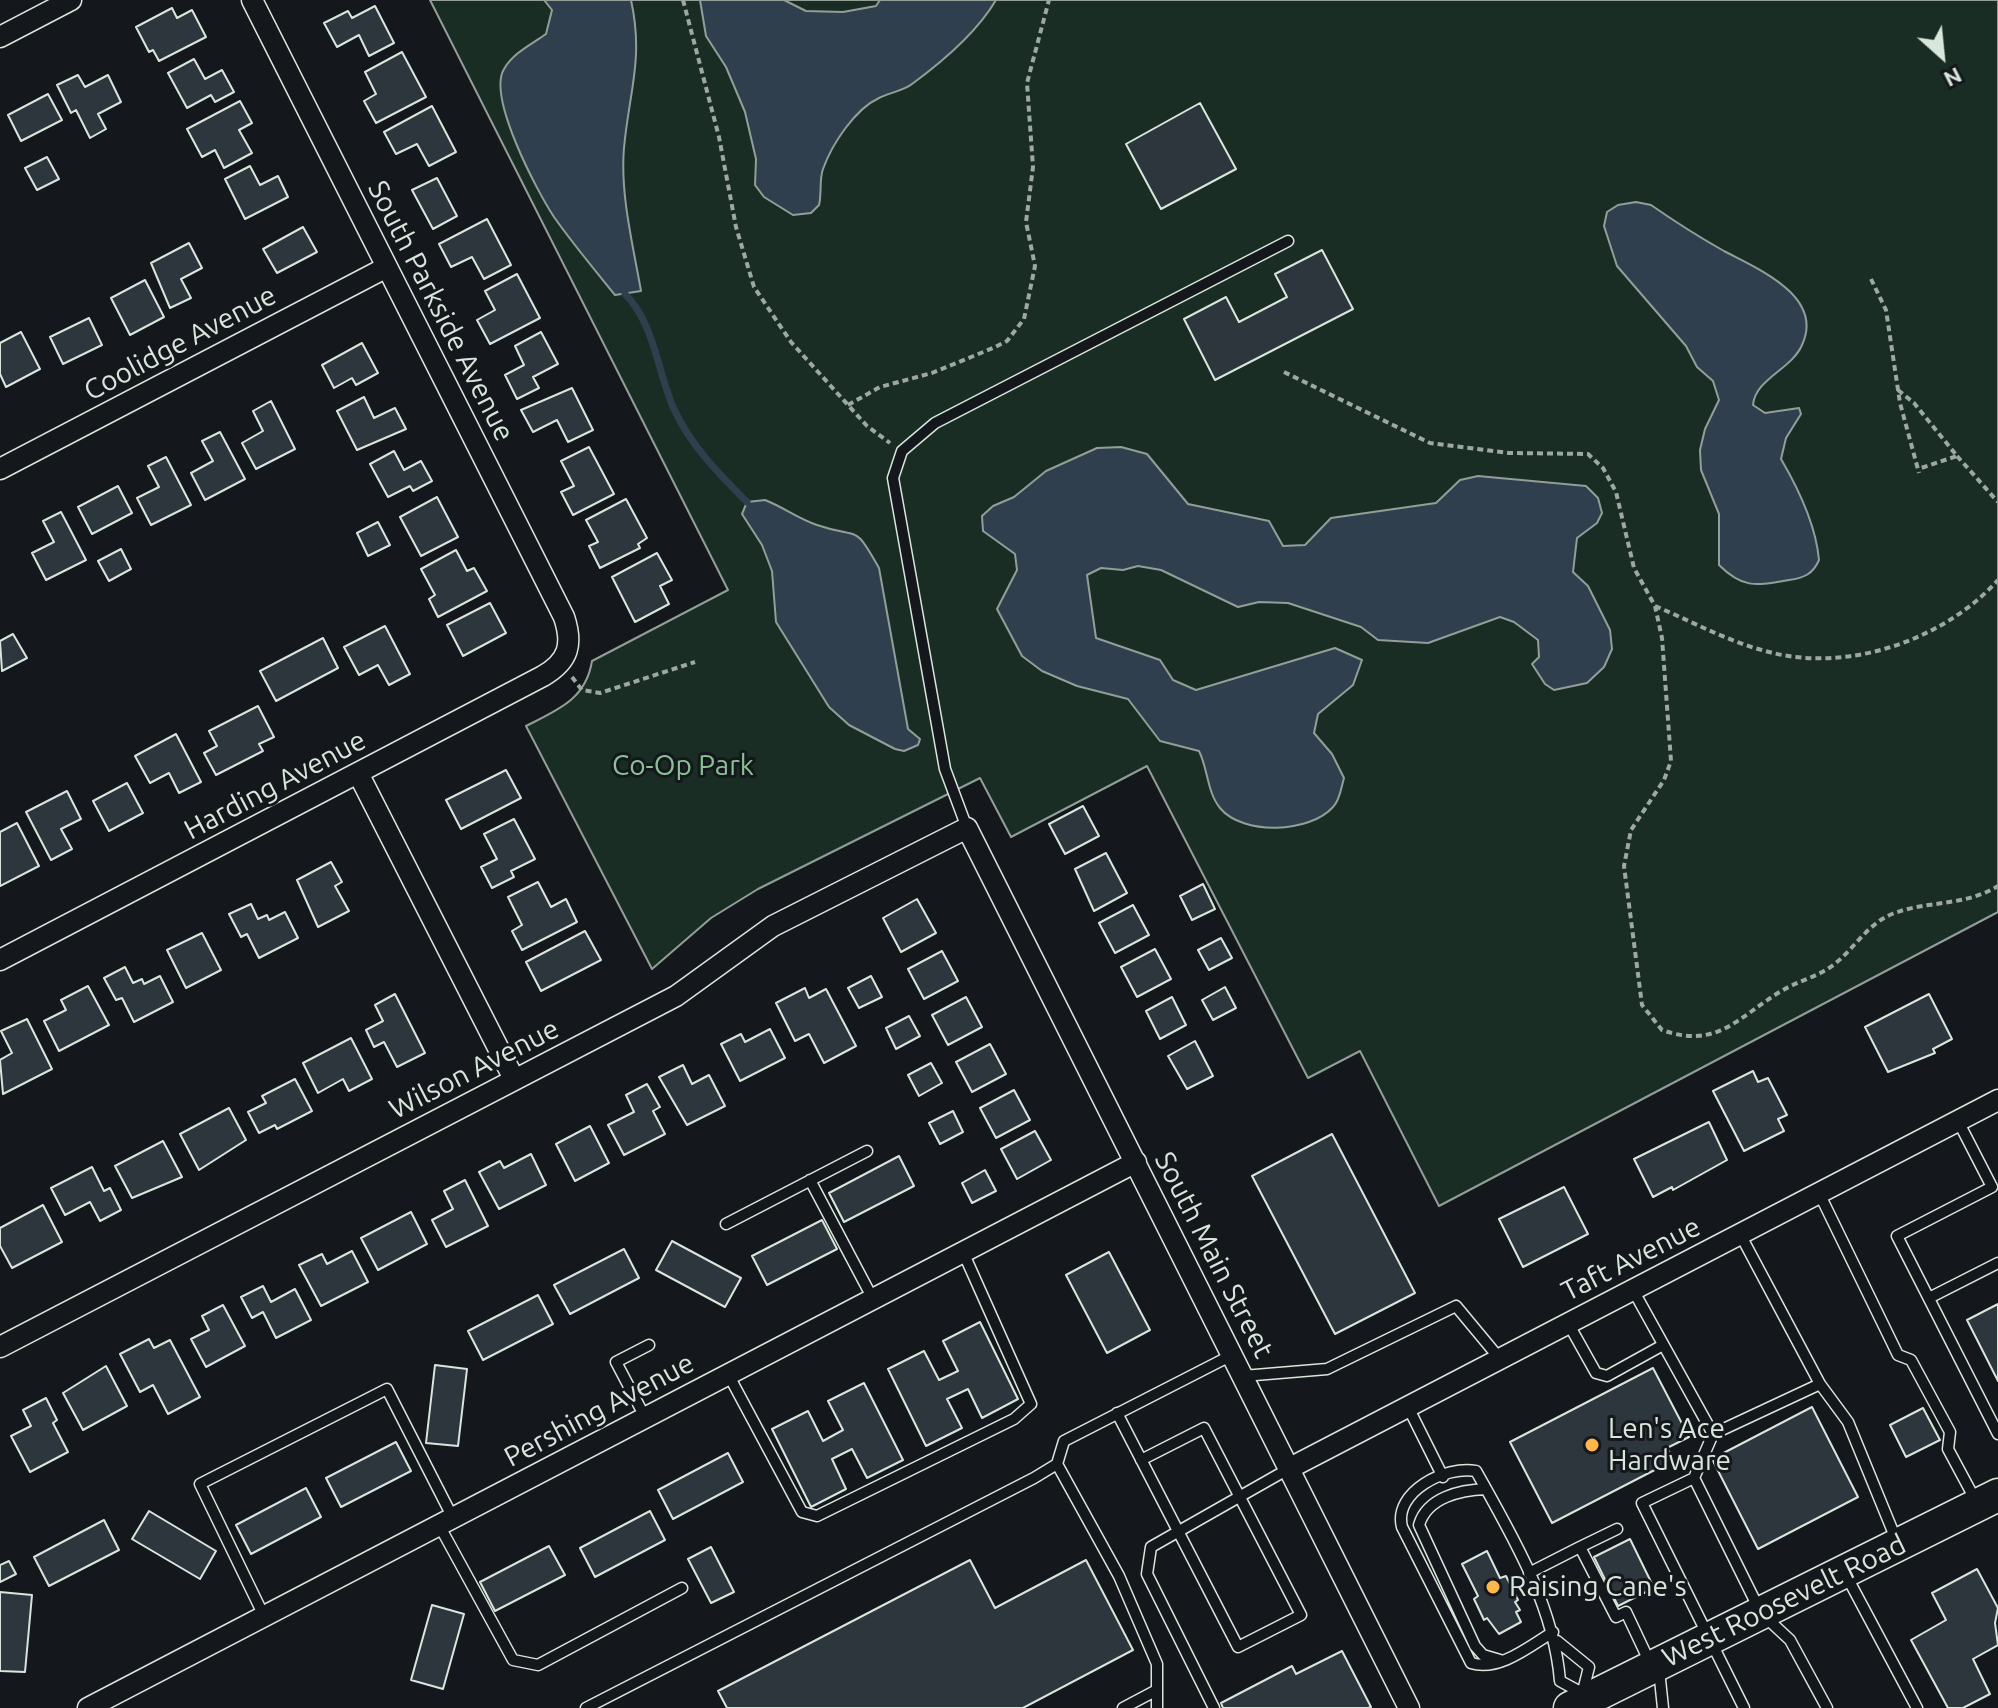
<!DOCTYPE html>
<html>
<head>
<meta charset="utf-8">
<style>
  body { margin:0 }
  #map { position:relative; width:1998px; height:1708px; overflow:hidden; background:#14181c; font-family:Ubuntu,sans-serif }
  canvas { display:block }
  .north { position:absolute; left:1902px; top:16px; width:80px; height:80px; -webkit-text-stroke:6px #14181c; paint-order:stroke; rotate:153deg; font-size:22px; font-weight:700; line-height:32px; text-align:center; color:#d8e6dc }
  .north::after { content:''; display:block; margin:auto; width:28px; height:36px; background:#d8e6dc; clip-path:polygon(50% 0,100% 100%,50% 72%,0 100%) }
</style>
</head>
<body>
<div id="map">
<canvas width="1998" height="1708"></canvas>
<div class="north">N</div>
</div>
<script>
const ctx = document.querySelector('canvas').getContext('2d');
ctx.lineJoin = 'round';
function fill(path, color) {
  ctx.fillStyle = color;
  ctx.fill(path, 'evenodd');
}
function strokePath(path, color, width, dash) {
  ctx.strokeStyle = color;
  ctx.lineWidth = width;
  ctx.lineCap = dash ? 'butt' : 'round';
  ctx.setLineDash(dash || []);
  ctx.stroke(path);
}
function label(font, color, halo, rows, align = 'center') {
  ctx.font = font + ' Ubuntu,sans-serif';
  ctx.lineWidth = 6;
  ctx.setLineDash([]);
  ctx.textBaseline = 'middle';
  ctx.strokeStyle = halo;
  ctx.fillStyle = color;
  for (const [text, x, y, turn = 0] of rows) {
    ctx.save();
    ctx.translate(x, y);
    ctx.rotate((+turn || 0) * Math.PI / 180);
    ctx.textAlign = isNaN(turn) ? turn : align;
    if (halo) ctx.strokeText(text, 0, 0);
    ctx.fillText(text, 0, 0);
    ctx.restore();
  }
}
const green = new Path2D(`
  M430,0H1998V912L1439,1206L1360,1051L1308,1078L1147,766L1011,837L980,778L758,889L711,918L652,969L526,726C558,710 586,699 592,661L728,590Z`);
const water = new Path2D(`
  M544,0H631C644,59 629,92 624,148C620,194 633,245 641,291L615,295C594,269 573,244 554,217C537,191 487,97 504,69C513,53 532,44 546,34L552,10Z
  M700,0H784L806,11L843,12L876,6L880,0H996C976,34 942,62 912,84C905,90 889,93 879,98C855,109 832,144 823,169C819,180 822,193 819,205L811,213L793,215L764,197L755,185L756,159L745,112L726,67L706,36Z
  M1636,202L1651,205C1674,221 1699,237 1724,251C1756,268 1825,296 1802,345C1792,369 1755,379 1753,405L1765,413L1799,408L1801,414L1786,438L1781,459C1798,488 1816,526 1819,560C1813,574 1804,578 1789,580C1758,585 1744,590 1719,565V514L1701,470L1700,450L1705,429L1719,400L1713,381L1697,367L1686,346L1617,266L1604,226L1607,212L1618,205Z
  M1121,447L1147,454L1188,504L1269,521L1283,546L1305,545L1331,518L1436,503L1460,480L1478,476L1586,486L1598,498L1602,513L1597,523L1577,538L1573,572L1588,586L1610,630L1612,649L1604,667L1587,683L1554,690L1545,684L1532,664L1539,657L1538,640L1514,622L1500,617L1428,643L1378,640L1361,627L1288,603L1259,602L1238,607L1161,570L1138,566L1123,570L1101,568L1087,575L1096,638L1160,660L1173,680L1196,690L1335,648L1362,660L1353,685L1318,714L1314,733L1332,754L1344,778C1341,788 1340,800 1333,807C1310,833 1243,836 1220,808C1207,792 1208,769 1199,751L1160,741L1128,699L1077,686L1042,671L1022,656L997,609L1017,570L1015,554L983,531L982,516L993,506L1014,497L1046,471L1097,448Z
  M765,500C783,507 799,519 817,525C861,540 853,522 879,568L908,729L920,739L918,745L904,751L895,749L849,725L829,707L776,622L772,571L762,545L742,514L747,502Z`);
const stream = new Path2D(`
  M625,294C654,322 658,374 674,409C690,445 720,475 747,502`);
const building = new Path2D(`
  M375,6L394,43L369,56L359,35L337,47L324,23L348,11L352,18Z
  M172,8L177,18L192,10L206,37L159,61L153,50L149,52L136,27Z
  M402,52L426,97L376,123L364,101L376,94L365,72Z
  M194,59L205,79L222,70L234,92L215,102L211,95L187,108L168,73Z
  M78,75L85,87L108,75L121,102L98,114L106,129L90,138L76,110L71,113L57,85Z
  M48,94L62,120L21,141L8,115Z
  M240,101L252,123L239,130L252,153L224,168L215,150L202,157L187,129Z
  M1200,103L1236,169L1161,209L1126,144Z
  M432,106L456,152L429,166L417,144L396,154L384,132Z
  M47,157L59,179L37,190L25,168Z
  M250,166L260,185L278,176L288,197L245,219L225,179Z
  M437,178L457,216L433,229L412,190Z
  M487,219L511,265L484,279L472,257L451,267L439,244Z
  M303,227L317,252L277,273L263,249Z
  M189,243L202,268L181,279L191,298L170,308L151,263Z
  M1322,250L1353,309L1215,380L1184,319L1226,297L1239,322L1287,297L1275,274Z
  M517,274L540,318L490,344L477,320L495,310L485,291Z
  M145,280L164,317L130,335L111,298Z
  M89,318L102,345L63,364L50,337Z
  M21,332L40,369L6,387L0,374V343Z
  M541,332L558,364L533,377L539,388L517,399L505,375L524,365L515,346Z
  M362,343L378,373L356,385L352,378L334,388L322,365Z
  M572,388L593,430L568,442L557,420L533,432L521,410Z
  M364,397L374,418L395,408L406,429L357,450L337,411Z
  M271,401L295,449L256,469L242,443L263,431L253,411Z
  M220,432L245,479L205,500L191,473L213,461L202,441Z
  M589,447L614,494L573,515L561,492L574,486L561,461Z
  M394,451L404,470L421,461L432,481L413,491L410,486L388,497L370,464Z
  M166,457L191,505L151,525L137,498L159,487L148,466Z
  M118,486L132,513L92,534L78,507Z
  M437,497L458,537L421,556L400,517Z
  M626,499L647,538L638,544L640,548L600,568L589,546L598,542L586,520Z
  M61,512L86,560L46,580L32,553L54,542L43,521Z
  M378,522L390,545L368,556L357,533Z
  M121,549L131,569L109,581L98,561Z
  M456,550L467,571L474,568L487,591L438,617L429,599L435,595L421,569Z
  M657,553L672,580L660,586L669,604L635,622L612,577Z
  M490,603L506,633L463,656L447,625Z
  M385,626L410,674L389,685L378,665L359,675L344,647Z
  M13,634L27,658L2,671L0,641Z
  M323,638L338,668L276,701L260,671Z
  M258,706L274,737L259,744L263,751L216,775L204,753L217,746L209,731Z
  M176,734L201,782L179,793L169,773L150,783L135,756Z
  M506,770L521,798L461,829L446,800Z
  M127,783L143,813L109,831L93,801Z
  M67,791L81,819L61,829L72,849L51,860L26,812Z
  M1083,806L1099,836L1065,854L1049,824Z
  M514,819L535,859L511,871L514,877L492,888L481,867L497,859L484,834Z
  M17,823L39,866L0,886V832Z
  M1106,853L1127,893L1094,911L1075,869Z
  M331,862L342,882L335,886L349,911L318,927L297,880Z
  M538,882L551,907L566,899L577,922L522,950L512,931L522,925L508,897Z
  M1203,884L1215,909L1192,920L1180,896Z
  M917,899L936,933L901,952L883,918Z
  M251,904L258,919L267,915L269,920L285,912L298,938L259,958L247,934L241,937L229,914Z
  M1133,905L1149,935L1115,953L1099,923Z
  M585,931L601,960L541,991L526,962Z
  M202,933L221,970L186,988L167,950Z
  M1221,938L1232,958L1209,970L1198,950Z
  M1155,949L1171,979L1137,997L1121,967Z
  M942,951L958,981L924,999L908,969Z
  M125,967L133,983L142,979L144,984L160,976L173,1002L134,1022L122,998L116,1000L104,978Z
  M871,976L882,997L859,1008L848,988Z
  M88,986L109,1025L59,1051L44,1021L66,1010L61,1000Z
  M1225,987L1236,1008L1213,1020L1202,1000Z
  M805,988L809,998L826,989L856,1046L824,1063L809,1034L795,1041L776,1003Z
  M395,994L425,1053L397,1067L384,1042L374,1047L366,1030L383,1021L375,1005Z
  M1929,994L1952,1039L1933,1049L1935,1053L1888,1072L1865,1027Z
  M966,997L982,1027L948,1045L932,1015Z
  M1172,997L1186,1025L1160,1039L1146,1011Z
  M909,1016L920,1036L896,1049L886,1028Z
  M27,1019L52,1069L3,1094L0,1060L12,1053L1,1031Z
  M770,1029L785,1058L740,1081L721,1044L741,1034L745,1042Z
  M351,1038L372,1079L349,1091L343,1079L318,1093L303,1063Z
  M1195,1041L1213,1076L1187,1089L1168,1056Z
  M990,1044L1006,1074L972,1092L956,1062Z
  M931,1063L942,1083L919,1096L908,1075Z
  M683,1065L692,1084L709,1075L725,1106L687,1125L659,1077Z
  M1753,1071L1758,1082L1768,1078L1787,1115L1778,1119L1784,1131L1744,1151L1713,1091Z
  M295,1079L312,1111L277,1129L275,1125L259,1133L248,1112L266,1103L262,1096Z
  M647,1084L660,1107L653,1111L665,1134L624,1155L608,1125L634,1112L626,1095Z
  M1014,1090L1030,1120L996,1138L980,1108Z
  M229,1108L246,1140L199,1170L180,1134Z
  M953,1111L963,1132L940,1144L929,1123Z
  M1709,1122L1727,1160L1673,1190L1672,1187L1653,1197L1634,1159Z
  M590,1126L609,1163L575,1181L556,1144Z
  M1035,1131L1051,1160L1017,1179L1001,1149Z
  M1332,1134L1415,1293L1335,1334L1252,1176Z
  M163,1141L182,1177L132,1198L115,1166Z
  M531,1154L546,1185L499,1209L479,1172L500,1161L504,1168Z
  M899,1156L914,1186L844,1222L829,1193Z
  M92,1167L104,1191L110,1188L121,1210L100,1221L90,1202L65,1215L51,1188Z
  M985,1170L996,1191L972,1203L962,1183Z
  M465,1180L488,1226L446,1247L432,1220L453,1209L444,1191Z
  M1564,1187L1588,1234L1523,1267L1499,1219Z
  M43,1205L62,1242L12,1268L0,1246V1228Z
  M411,1212L427,1244L378,1270L361,1238Z
  M822,1220L837,1249L767,1285L752,1256Z
  M672,1241L741,1278L725,1307L656,1270Z
  M624,1249L639,1278L570,1314L554,1285Z
  M352,1251L368,1282L321,1306L299,1265L322,1254L327,1264Z
  M1109,1252L1150,1330L1107,1353L1066,1275Z
  M263,1286L271,1302L295,1289L311,1320L276,1338L263,1312L252,1318L241,1297Z
  M538,1295L553,1324L483,1360L468,1331Z
  M1998,1304V1381L1967,1320Z
  M223,1305L245,1346L206,1367L191,1339L209,1330L202,1316Z
  M980,1322L1018,1399L982,1418L968,1389L947,1399L962,1428L926,1446L888,1369L924,1351L939,1380L958,1371L943,1341Z
  M149,1339L154,1348L170,1340L200,1397L168,1414L153,1385L140,1392L120,1354Z
  M435,1365L467,1369L458,1446L426,1443Z
  M106,1366L127,1406L83,1430L63,1393Z
  M1653,1368L1689,1437L1667,1448L1674,1460L1552,1523L1510,1442Z
  M864,1383L903,1460L867,1478L852,1449L832,1459L846,1489L811,1507L772,1429L808,1411L823,1441L843,1430L828,1401Z
  M46,1398L57,1420L53,1423L68,1452L30,1472L11,1436L31,1426L23,1410Z
  M1812,1407L1858,1497L1758,1549L1712,1459Z
  M1923,1408L1940,1440L1906,1457L1890,1425Z
  M396,1442L411,1471L341,1507L326,1478Z
  M728,1453L743,1482L673,1519L658,1490Z
  M306,1488L321,1517L251,1554L236,1525Z
  M149,1511L216,1551L200,1579L132,1539Z
  M650,1511L665,1540L595,1577L580,1548Z
  M104,1520L119,1550L49,1586L34,1557Z
  M1630,1539L1654,1588L1618,1606L1594,1557Z
  M549,1546L565,1575L495,1611L480,1582Z
  M711,1547L734,1592L711,1603L688,1559Z
  M1487,1551L1500,1578L1506,1576L1518,1600L1515,1602L1520,1610L1516,1612L1521,1622L1499,1634L1487,1618L1484,1620L1474,1599L1478,1596L1462,1564Z
  M970,1560L995,1608L1086,1560L1133,1650L1023,1708H727L718,1691Z
  M9,1561L16,1574L0,1582V1565Z
  M1977,1569L1998,1608L1995,1623L1998,1645L1973,1659L1990,1694L1963,1708H1948L1911,1640L1946,1620L1932,1593Z
  M0,1592L32,1595L25,1672L0,1671Z
  M432,1605L464,1614L443,1689L411,1680Z
  M1342,1651L1371,1707L1368,1708H1223L1221,1703L1292,1666L1296,1674Z`);
const path = new Path2D(`
  M683,0L719,137L736,227L754,287L791,342L867,426L890,443
  M1871,279L1886,310L1900,403L1919,473
  M1284,372L1430,443L1509,453L1588,454L1603,468L1616,492L1634,568L1655,606L1662,638L1671,761L1664,780L1631,830L1624,866L1642,1005L1662,1030C1718,1050 1739,1016 1783,990C1800,980 1821,976 1837,962C1856,946 1868,924 1892,914C1927,900 1964,907 1998,886
  M1898,390L1914,403L1957,456L1918,469
  M848,405L880,387L932,373L993,348L1007,341L1024,319L1035,266L1026,222L1033,167L1027,83L1049,0
  M1957,456L1998,502
  M1655,606C1693,622 1729,642 1769,652C1848,673 1944,640 1998,580
  M572,677L582,690L600,693L695,662`);
const lane = new Path2D(`
  M967,828L945,769L893,478L902,451L935,423L1288,241
  M1958,1121L1992,1187L1897,1236L1998,1434
  M810,1180L873,1299
  M1819,1193L1898,1355L1911,1360L1950,1432L1948,1449L1977,1503
  M726,1224L867,1151
  M1740,1234L1820,1384
  M1633,1290L1713,1434
  M1929,1298L1998,1263
  M1568,1323L1596,1373L1607,1376L1663,1345
  M728,1374L802,1512L817,1516L1014,1419L1031,1404L963,1252
  M1243,1376L1327,1369L1456,1306L1500,1359
  M1408,1407L1443,1477
  M1117,1413L1238,1647L1301,1615L1204,1428L1141,1460
  M645,1417L616,1362L649,1345
  M1057,1464L1119,1576L1157,1664V1708
  M1694,1478L1713,1434L1820,1384L1848,1422L1896,1539
  M1486,1489C1461,1490 1427,1497 1419,1525L1475,1646L1483,1655L1500,1660
  M439,1525L513,1660L538,1665L682,1588
  M1580,1547L1617,1529
  M1529,1573L1580,1547L1616,1617L1626,1612L1651,1665
  M1847,1577L1917,1708
  M264,1616L200,1484L387,1389L453,1518
  M1553,1632C1530,1646 1499,1672 1471,1663L1402,1527C1393,1492 1446,1465 1476,1471C1513,1537 1554,1606 1560,1681L1584,1694
  M1557,1641L1589,1667L1583,1691
  M1659,1670L1663,1708
  M586,1708L1034,1478L1057,1464L1064,1441L1232,1355
  M1123,1708L1157,1690
  M1214,1708L1147,1574L1151,1547L1290,1468
  M1744,1708L1642,1503L1694,1478L1761,1613L1790,1640L1827,1708`);
const street = new Path2D(`
  M0,37L71,0
  M0,469L387,267
  M358,773L514,1079
  M0,960L543,676C569,661 573,644 564,617L252,0
  M0,1347L676,996L773,926L967,828L1409,1708
  M1290,1468L1998,1100
  M88,1708L1136,1162`);
const primary = new Path2D(`
  M1570,1708L1998,1495`);
const markers = [
  [1592,1445,8,"#ffb74d"],
  [1493,1587,8,"#ffb74d"]
];
const streetNames = [
  ["South Parkside Avenue",441,311,63],
  ["Coolidge Avenue",180,343,-28],
  ["Harding Avenue",275,785,-28],
  ["Wilson Avenue",474,1069,-27],
  ["South Main Street",1214,1255,63],
  ["Taft Avenue",1631,1259,-27],
  ["Pershing Avenue",599,1410,-28],
  ["West Roosevelt Road",1784,1601,-26]
];
const parkNames = [
  ["Co-Op Park",683,766]
];
const poiNames = [
  ["Len's Ace",1608,1429],
  ["Hardware",1608,1461],
  ["Raising Cane's",1509,1587]
];
fill(green, '#1a2d24');
strokePath(green, '#939e99', 2);
fill(water, '#2f3f4d');
strokePath(water, '#939e99', 2);
strokePath(stream, '#2f3f4d', 7);
fill(building, '#2c363c');
strokePath(building, '#d8e6dc', 2);
strokePath(lane, '#d8e6dc', 13);
strokePath(street, '#d8e6dc', 23);
strokePath(primary, '#d8e6dc', 35);
strokePath(path, '#9da8a2', 4, [6, 4]);
strokePath(lane, '#14181c', 10);
strokePath(street, '#14181c', 20);
strokePath(primary, '#14181c', 32);
for (const [x, y, r, color] of markers) {
  const dot = new Path2D();
  dot.arc(x, y, r, 0, 2 * Math.PI);
  ctx.fillStyle = color;
  ctx.fill(dot);
  strokePath(dot, '#14181c', 3);
}
label('28px', '#d8e6dc', '#14181c', streetNames);
label('28px', '#8ac095', '#14181c', parkNames);
label('28px', '#d8e6dc', '#14181c', poiNames, 'left');
</script>
</body>
</html>
